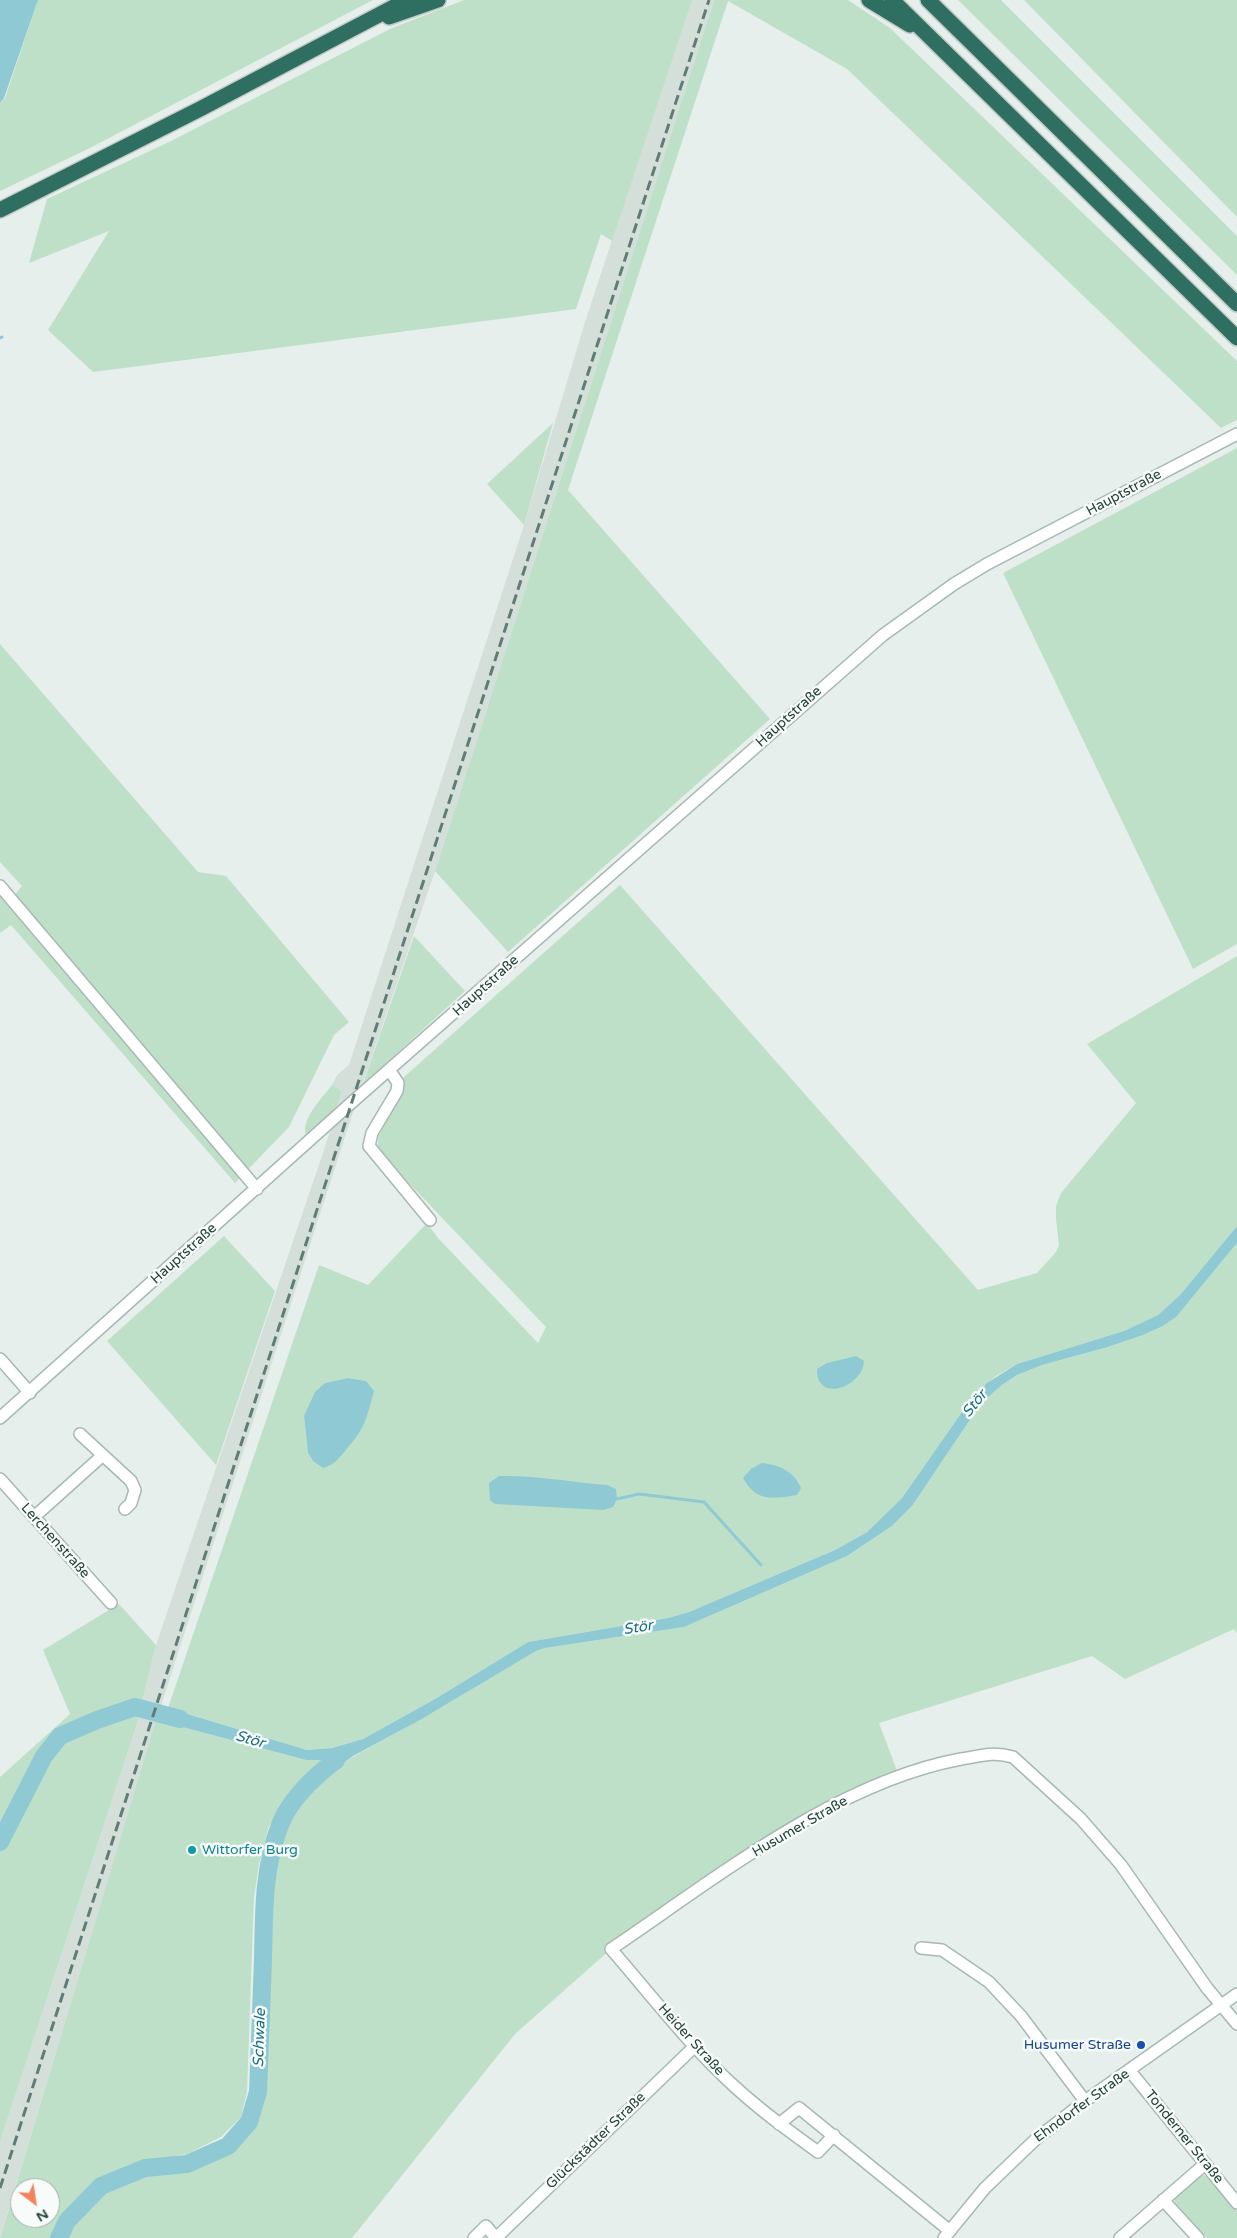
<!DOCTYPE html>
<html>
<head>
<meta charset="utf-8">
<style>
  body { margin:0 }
  #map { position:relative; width:1237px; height:2238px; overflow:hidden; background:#e6efeb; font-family:"Varela Round",sans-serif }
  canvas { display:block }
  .north { position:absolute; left:10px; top:2178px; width:50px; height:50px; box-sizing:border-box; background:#f7fbf9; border:1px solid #a3b1ad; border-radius:50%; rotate:149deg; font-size:14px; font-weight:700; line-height:20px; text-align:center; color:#24423a }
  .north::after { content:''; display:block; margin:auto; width:18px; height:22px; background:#f4845f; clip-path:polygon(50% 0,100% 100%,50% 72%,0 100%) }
</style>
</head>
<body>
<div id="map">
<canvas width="1237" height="2238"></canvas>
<div class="north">N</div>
</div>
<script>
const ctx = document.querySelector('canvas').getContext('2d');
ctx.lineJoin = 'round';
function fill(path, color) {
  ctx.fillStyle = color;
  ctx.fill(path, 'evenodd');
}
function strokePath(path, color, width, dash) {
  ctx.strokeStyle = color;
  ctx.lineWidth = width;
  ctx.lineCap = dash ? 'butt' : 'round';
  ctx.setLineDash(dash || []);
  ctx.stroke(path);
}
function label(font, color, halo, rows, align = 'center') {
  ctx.font = font + ' "Varela Round",sans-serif';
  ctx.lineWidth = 5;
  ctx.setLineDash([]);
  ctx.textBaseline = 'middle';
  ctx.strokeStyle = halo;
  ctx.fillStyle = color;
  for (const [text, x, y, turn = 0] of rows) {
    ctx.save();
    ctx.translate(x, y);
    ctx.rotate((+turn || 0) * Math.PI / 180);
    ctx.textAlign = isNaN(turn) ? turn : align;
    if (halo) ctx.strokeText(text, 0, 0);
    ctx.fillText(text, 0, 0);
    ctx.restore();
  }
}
const built = new Path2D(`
  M691,0H714L435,871L353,1112L158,1715L0,2237V2142L136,1727L156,1645L330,1132L342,1091L332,1085L337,1075L349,1065L524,525L585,322Z`);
const green = new Path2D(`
  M38,0H373L88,149L0,191V103L5,98Z
  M464,0H692L612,241L601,234L576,309L93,372L48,330L109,231L29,263L47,199L169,142L392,28Z
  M714,0H848L890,28L1237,361V420L1221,428L847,69L728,1L568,490L770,719L508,952L435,871Z
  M958,0H1001L1237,236V275Z
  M1024,0H1237V217Z
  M553,423L524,525L487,484Z
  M1237,448V944L1193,969L1003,573Z
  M0,644L198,872L226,876L349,1022L334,1035L289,1127L235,1183L11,925L0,933V886L12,898L22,886L0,862Z
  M620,885L978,1290L1037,1273L1056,1252L1059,1245L1056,1219V1206L1061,1193L1136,1103L1087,1044L1237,956V1226L1180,1295L1158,1315L1124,1331L1017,1364L996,1376L976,1394L964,1409L902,1498L867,1532L835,1550L689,1612L668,1618L528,1642L435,1699L363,1739L332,1748L307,1750L168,1708L319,1265L368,1285L427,1223L438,1238L538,1343L546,1327L385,1158L378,1148V1138L399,1098L404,1077ZM348,1378L365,1381L313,1461L308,1453L304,1416L325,1383Z
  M414,936L465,991L363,1084Z
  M332,1085L342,1091L337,1107L307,1136C298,1122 323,1097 332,1085Z
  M224,1236L275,1291L216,1465L107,1341Z
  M1237,1243V1633L1234,1629L1125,1679L1092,1656L879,1723L899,1776L850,1797L611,1949L515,2034L352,2238H0L156,1720L306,1760H323L325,1762L301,1784L269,1826L259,1864L254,1897L247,2092L241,2117L221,2137L187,2154L143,2162L98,2179L101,2185L145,2168L187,2164L228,2146L249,2122L258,2092L264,1900L269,1863L276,1860C281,1841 285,1821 296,1806C328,1764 377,1745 421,1719C460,1697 497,1673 536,1651L545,1648L684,1627L847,1556L892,1526L912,1506L982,1402L1002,1385L1017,1375L1042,1365L1108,1347L1143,1335L1161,1327L1189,1301ZM20,2188H50V2218H20Z
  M119,1604L156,1645L136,1727L0,2142V1777L70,1714L43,1650Z
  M1201,2175L1208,2176L1237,2211V2238H1207L1175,2204V2197Z`);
const water = new Path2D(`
  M0,0H38L4,98L0,103Z
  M1237,1226V1243L1176,1317L1161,1327L1143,1335L1108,1347L1042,1365L1017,1375L1002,1385L982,1402L912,1506L892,1526L847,1556L684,1627L545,1648L536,1651L420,1720L353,1756L323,1779L315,1772L325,1762L323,1760H306L156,1720L161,1706L307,1750L332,1748L363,1739L435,1699L528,1642L668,1618L689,1612L835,1550L867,1532L902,1498L964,1409L987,1383L1017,1364L1124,1331L1158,1315L1180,1295Z
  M856,1356L864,1361C863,1387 816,1404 817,1369L827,1363Z
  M348,1378L366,1381L374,1391C366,1421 365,1428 345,1451C337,1460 334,1465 323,1468L313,1461L308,1453L304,1416L315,1392L325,1383Z
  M762,1463C779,1465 794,1471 801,1488L797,1495C772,1499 756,1502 743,1478L751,1469Z
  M499,1476C535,1475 571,1482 607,1485L616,1489L617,1499L613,1507L603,1510L495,1504L490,1500L489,1483Z`);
const stream = new Path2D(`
  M0,338L2,337
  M617,1499L639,1494L704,1502L761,1565`);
const river = new Path2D(`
  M0,1842L44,1756L60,1736L97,1720L135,1707L180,1719
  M59,2238L67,2221L101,2186L145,2168L187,2164L228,2146L249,2122L258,2092C260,2048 261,2004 263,1960C264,1914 263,1868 280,1825C290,1799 315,1776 336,1760`);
const minor = new Path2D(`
  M0,886L257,1189
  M390,1071L398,1083L397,1091L372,1133L369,1146L430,1220
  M0,1359L30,1393
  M0,1418L350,1104L883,635L954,584L987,564L1237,434
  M80,1434L131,1481L135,1490L131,1503L125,1509
  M0,1479L111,1603
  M34,1517L103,1455
  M921,1948L942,1950L989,1982L1021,2016L1085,2101
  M1130,2071L1237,2203
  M779,2124L799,2108L950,2231
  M834,2135L818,2152C789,2131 760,2110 734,2086C689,2045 651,1995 611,1949C715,1879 836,1782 961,1759C981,1756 993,1751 1013,1757L1081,1819L1121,1865L1207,1988L1237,2024
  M1163,2200L1198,2238
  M497,2237L695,2046
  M474,2238L486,2226L496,2238
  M944,2238L985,2188L1036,2139L1085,2101L1237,1994
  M1120,2238L1205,2164`);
const highway = new Path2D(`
  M869,0L910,25
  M892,0L1237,338
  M928,0L1237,304
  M389,17L438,0
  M0,210L200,109L407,0`);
const rail = new Path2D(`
  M0,2188L709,0`);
const markers = [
  [192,1850,5,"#0f9aa8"],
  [1141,2045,5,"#1a4fb4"]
];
const streetNames = [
  ["Hauptstraße",1124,493,-28],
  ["Hauptstraße",789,717,-42],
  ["Hauptstraße",486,986,-42],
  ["Hauptstraße",184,1254,-42],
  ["Lerchenstraße",55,1541,48],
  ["Husumer Straße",800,1827,-30],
  ["Heider Straße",691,2040,48],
  ["Ehndorfer Straße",1082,2106,-36],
  ["Tonderner Straße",1184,2137,51],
  ["Glückstädter Straße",596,2141,-44]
];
const cultureNames = [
  ["Wittorfer Burg",202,1850]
];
const transitNames = [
  ["Husumer Straße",1131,2045]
];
const waterNames = [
  ["Stör",975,1404,-51],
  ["Stör",638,1628,-9],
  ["Stör",250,1740,16],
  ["Schwale",260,2038,-88]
];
fill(built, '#d4dfda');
fill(green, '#bfe0c8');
fill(water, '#8ec9d4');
strokePath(stream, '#8ec9d4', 3);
strokePath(river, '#8ec9d4', 18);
strokePath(minor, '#a8b8b2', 14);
strokePath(highway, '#c2cac8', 18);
strokePath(minor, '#fff', 11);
strokePath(highway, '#2f6f62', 15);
strokePath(rail, '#5f7d75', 3, [10, 5]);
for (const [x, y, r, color] of markers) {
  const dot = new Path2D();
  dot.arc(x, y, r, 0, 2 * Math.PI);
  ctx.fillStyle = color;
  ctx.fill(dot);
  strokePath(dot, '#f7fbf9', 2);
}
label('14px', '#24423a', '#f7fbf9', streetNames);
label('14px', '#0d838f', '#f7fbf9', cultureNames, 'left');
label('14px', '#164399', '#f7fbf9', transitNames, 'right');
label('italic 15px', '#1c6f80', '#f7fbf9', waterNames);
</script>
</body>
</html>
